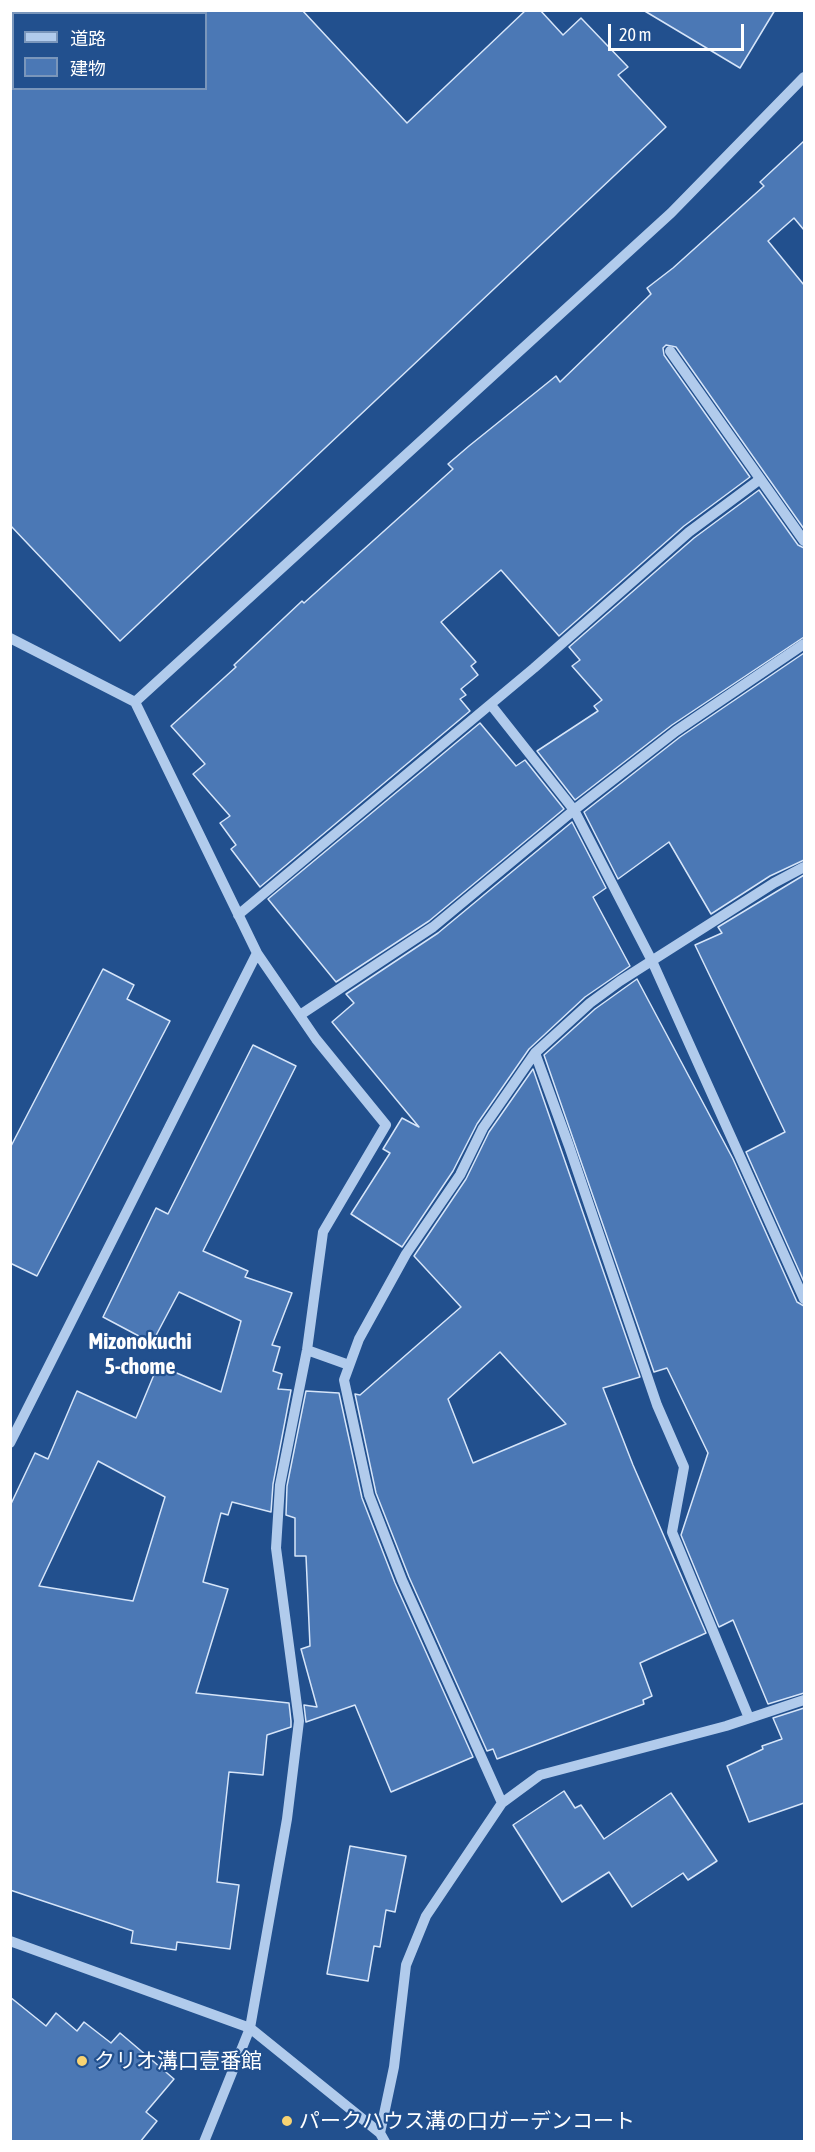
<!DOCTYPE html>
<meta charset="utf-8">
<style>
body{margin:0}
#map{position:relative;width:815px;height:2152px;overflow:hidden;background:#22508e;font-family:"Asap Condensed","Noto Sans JP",sans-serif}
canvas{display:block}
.frame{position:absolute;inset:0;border:12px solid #fff;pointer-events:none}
.legend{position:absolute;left:12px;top:12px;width:195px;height:78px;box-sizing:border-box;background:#22508e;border:2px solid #7a96bb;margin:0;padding:8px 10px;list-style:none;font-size:18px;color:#fff}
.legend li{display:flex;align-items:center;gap:12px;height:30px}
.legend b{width:30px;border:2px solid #7a96bb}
.scale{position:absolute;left:608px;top:24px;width:136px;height:27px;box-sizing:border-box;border:3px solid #fff;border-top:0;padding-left:8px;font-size:18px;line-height:21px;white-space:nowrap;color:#fff;-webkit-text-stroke:4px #22508e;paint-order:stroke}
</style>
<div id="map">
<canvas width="815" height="2152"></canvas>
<div class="frame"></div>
<ul class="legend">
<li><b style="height:8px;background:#b1cbec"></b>道路</li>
<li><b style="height:16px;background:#4b78b5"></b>建物</li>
</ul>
<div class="scale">20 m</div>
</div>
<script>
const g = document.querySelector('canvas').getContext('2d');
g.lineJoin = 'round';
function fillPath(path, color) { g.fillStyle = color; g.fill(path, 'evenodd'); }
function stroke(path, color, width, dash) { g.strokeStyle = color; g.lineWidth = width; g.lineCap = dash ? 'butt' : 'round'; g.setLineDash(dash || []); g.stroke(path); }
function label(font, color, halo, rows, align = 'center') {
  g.font = font + ' "Asap Condensed","Noto Sans JP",sans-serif'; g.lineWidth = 4.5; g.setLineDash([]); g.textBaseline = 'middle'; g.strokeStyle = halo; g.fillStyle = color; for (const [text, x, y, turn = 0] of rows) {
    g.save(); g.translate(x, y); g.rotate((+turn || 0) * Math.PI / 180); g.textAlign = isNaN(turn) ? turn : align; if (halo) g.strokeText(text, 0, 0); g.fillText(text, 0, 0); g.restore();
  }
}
const building = new Path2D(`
 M206,10h96l105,113 119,-113h14l23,25 18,-17 47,49 -10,8 48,52 -546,514 -110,-116v-437h196z
 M643,10h132l-35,58z
 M804,141v89l-10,-12 -26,23 36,44v244l-128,-182 -10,-2 -3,3 1,7 86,122 -66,49 -125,110 -58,-66 -60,52 35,40 -5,4 7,9 -17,14 5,6 -6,4 10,12 -210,176 -29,-38 5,-4 -16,-22 10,-7 -37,-42 12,-10 -34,-38 65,-59 -2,-2 68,-64 2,2 149,-134 -5,-5 21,-18 87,-70 4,6 91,-88 -4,-6 26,-20 91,-82 -4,-4z
 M759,490l39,55 6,3v89l-132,88 -97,75 -38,-49 61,-40 -4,-5 8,-6 -30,-34 8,-6 -11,-13 125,-109z
 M804,653v207l-34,16 -59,38 -42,-72 -51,37 -34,-67 96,-75z
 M480,723l36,43 9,-6 39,49 -135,112 -93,61 -68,-83z
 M572,822l34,66 -13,9 37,69 -45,31 -56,52 -52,75 -24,47 -51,76 -51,-33 39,-61 -7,-4 19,-31 17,9 -87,-105 22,-19 -8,-9 92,-61z
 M804,875v407l-58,-130 39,-20 -90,-187 27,-12 -4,-6z
 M103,969l31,16 -7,14 43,22 -133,255 -27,-13v-115z
 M637,979l96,180 64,143 7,4v387l-36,11 -35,-84 -14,7 -38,-92 27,-82 -41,-85 -13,4 -110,-317 51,-46z
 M253,1045l43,21 -93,185 45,20 -3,6 47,16 -20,52 8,2 -7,24 9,3 -4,15 13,1 -18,94 -2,28 -39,-10 -4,13 -7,-2 -18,69 25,7 -32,104 93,10 2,18v6l-24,8 -4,40 -34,-3 -12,110 22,3 -9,64 -53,-7 -1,8 -45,-7 2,-12 -123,-41v-384l25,-53 13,6 29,-68 59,27 22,-53 63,27 20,-71 -62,-29 -27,51 -49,-26 53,-109 12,6zM98,1461l67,36 -32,104 -94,-15z
 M533,1069l107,308 -37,11 30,77 73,168 -66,30 12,33 -9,4 1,4 -147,55 -4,-10 -6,2 -78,-174 -33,-84 -21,-99 5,1 101,-88 -47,-51 52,-77 23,-47zM500,1352l66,72 -93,39 -25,-64z
 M306,1391l33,2 23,105 33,85 78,174 -82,35 -36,-87 -49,17 -2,-17 13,2 -16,-58 9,-3 -4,-90h-11v-38l-9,-3 1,-29z
 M804,1708v95l-55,19 -22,-56 36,-17 -1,-3 20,-7 -9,-21z
 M564,1791l11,17 6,-3 23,34 67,-46 46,68 -29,19 -5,-7 -51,34 -23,-35 -47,30 -49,-77z
 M350,1846l56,10 -11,56 -9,-2 -6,37 -6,-1 -6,35 -41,-7z
 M10,1997l36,29 10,-13 21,18 7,-9 27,21 9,-10 54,46 -28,33 11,9 -17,21h-130z`);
fillPath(building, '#4b78b5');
stroke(building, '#d6e5f9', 1.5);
stroke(new Path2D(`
 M670,351l134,190
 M10,638l125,64 122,251 -247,490
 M135,702l536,-489 133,-136
 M491,705l83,105 78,151 152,338
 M238,915l296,-247 155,-136 70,-52
 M300,1015l133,-88 141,-117 102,-79 128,-87
 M535,1053l34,93 88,259 27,62 -12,65 77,186
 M307,1350l42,15
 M502,1803l-100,-223 -33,-85 -25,-115 15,-41 47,-85 54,-79 23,-47 52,-75 55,-50 30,-22 154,-98 30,-16
 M10,1941l240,87 130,105 5,9
 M380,2133l14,-66 12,-102 20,-49 76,-113 38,-28 186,-49 78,-26
 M204,2142l46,-114 37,-209 12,-98 -23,-173 4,-63 27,-135 16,-118 63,-107 -70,-86 -59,-86`), '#b1cbec', 10);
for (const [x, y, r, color] of [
 [82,2061,6,"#f8d372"],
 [287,2121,6,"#f8d372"]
]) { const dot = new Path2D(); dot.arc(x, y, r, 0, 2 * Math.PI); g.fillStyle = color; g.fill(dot); stroke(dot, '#22508e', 2); }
label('21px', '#fff', '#22508e', [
 ["クリオ溝口壹番館",94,2061],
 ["パークハウス溝の口ガーデンコート",299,2121]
], 'left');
label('bold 22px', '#fff', '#22508e', [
 ["Mizonokuchi",140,1342],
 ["5-chome",140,1367]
]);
</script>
